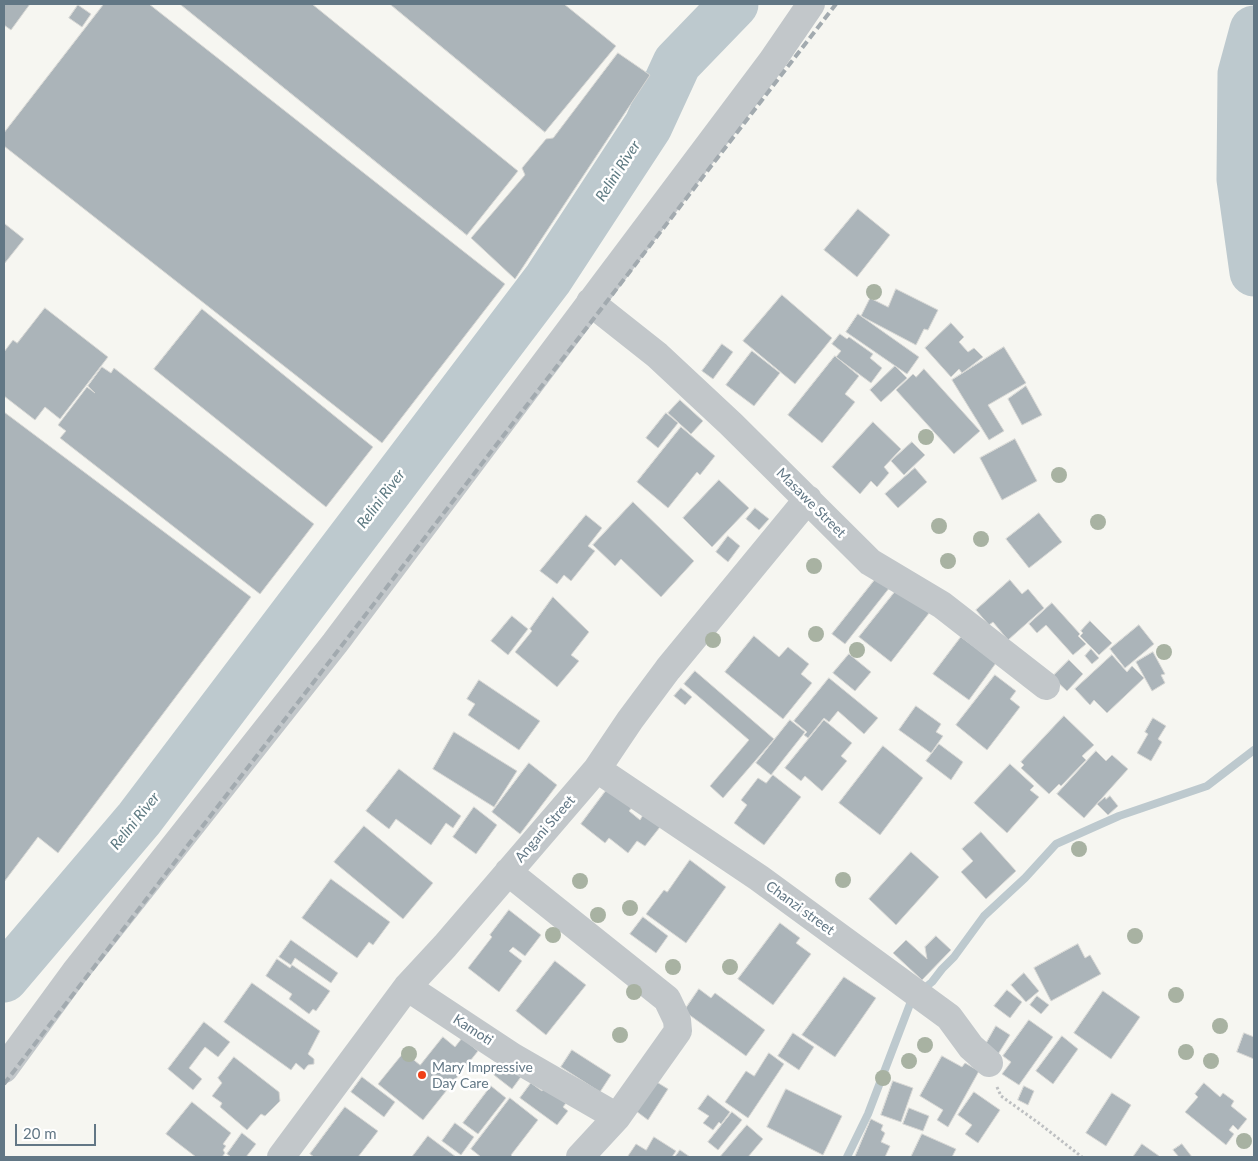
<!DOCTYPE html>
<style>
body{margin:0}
#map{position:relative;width:1258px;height:1161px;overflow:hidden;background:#f6f6f1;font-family:Lato,sans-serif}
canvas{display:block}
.frame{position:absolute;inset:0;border:5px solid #627785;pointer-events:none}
.scale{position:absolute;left:15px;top:1124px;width:81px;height:22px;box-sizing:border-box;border:2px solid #627785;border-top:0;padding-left:6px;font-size:15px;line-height:18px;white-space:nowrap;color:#627785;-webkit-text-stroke:4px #fff;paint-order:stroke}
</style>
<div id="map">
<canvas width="1258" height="1161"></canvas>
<div class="frame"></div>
<div class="scale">20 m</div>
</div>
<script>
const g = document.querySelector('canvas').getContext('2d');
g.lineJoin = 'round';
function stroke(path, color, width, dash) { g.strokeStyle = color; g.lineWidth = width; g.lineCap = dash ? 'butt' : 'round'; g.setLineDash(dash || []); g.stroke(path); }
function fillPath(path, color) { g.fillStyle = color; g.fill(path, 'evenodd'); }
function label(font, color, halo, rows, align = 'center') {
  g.font = font + ' Lato,sans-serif'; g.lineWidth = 5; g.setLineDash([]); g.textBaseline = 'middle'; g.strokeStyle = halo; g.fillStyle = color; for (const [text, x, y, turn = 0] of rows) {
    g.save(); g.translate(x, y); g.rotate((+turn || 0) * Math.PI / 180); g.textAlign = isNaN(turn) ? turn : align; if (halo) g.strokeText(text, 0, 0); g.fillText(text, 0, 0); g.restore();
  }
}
stroke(new Path2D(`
 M922,990l10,-8 10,-13 12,-12 30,-41 41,-38 31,-34 63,-28 88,-30 47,-36
 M847,1157l21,-43 42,-110 4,-6`), '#bdc9ce', 8);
stroke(new Path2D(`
 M1254,30l-12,44 -1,105 13,93
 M4,978l135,-159 409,-540 100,-153 29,-63 57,-59`), '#bdc9ce', 49);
const building = new Path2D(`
 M4,4h26l-19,26 -7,-5z
 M104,4h45l356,280 -123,159 -378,-297v-13z
 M180,4h132l206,167 -51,64z
 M390,4h174l52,42 -71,86z
 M78,5l13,9 -9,13 -13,-9z
 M618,53l32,22 -135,204 -44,-41 54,-63 -3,-7 24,-29 7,-1z
 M858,209l32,26 -33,42 -33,-27z
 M5,224l19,15 -20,25v-39z
 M896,289l42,21 -10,20 -4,-1 -8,16 -55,-29 9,-18 18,9z
 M782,295l50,43 -37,46 -52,-43z
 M45,308l63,49 -48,62 -15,-12 -10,13 -31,-24v-44l9,-12 4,3z
 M202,309l171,138 -47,60 -172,-138z
 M858,314l61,43 -12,17 -61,-42z
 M951,323l13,14 -5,5 9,10 6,-4 9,9 -21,16 -3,-4 -8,8 -26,-29z
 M840,334l7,5 2,-2 24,17 -3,4 12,10 -11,15 -35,-26 5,-6 -9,-7z
 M722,344l11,8 -20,27 -11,-8z
 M1004,347l22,36 -38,22 16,26 -15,9 -37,-60z
 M752,351l28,22 -26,33 -28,-21z
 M835,356l24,20 -14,18 10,8 -33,41 -34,-28z
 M895,366l12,12 -26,24 -11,-12z
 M102,367l9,6 3,-5 200,156 -54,70 -200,-156 6,-7 -8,-6 29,-38 8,6 -7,-7z
 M924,369l56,62 -26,23 -58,-64 17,-16 3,3z
 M1026,386l16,29 -20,10 -14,-26z
 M680,400l23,21 -12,13 -23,-21z
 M4,412l247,185 -193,256 -20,-16 -34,45z
 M666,413l12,10 -20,25 -12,-10z
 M873,422l28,27 -17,18 5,6 -12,14 -6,-6 -11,13 -28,-27z
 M681,427l34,29 -15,19 -3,-3 -29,36 -31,-26z
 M1015,439l22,42 -35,19 -22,-42z
 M912,442l13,13 -21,20 -13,-14z
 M915,468l12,14 -29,26 -13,-14z
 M719,480l30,28 -37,39 -29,-29z
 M633,502l61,59 -33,36 -40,-38 -6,7 -22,-21z
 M755,508l14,11 -10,11 -13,-11z
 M1039,513l23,29 -33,26 -23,-29z
 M586,515l16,13 -14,18 7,5 -24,30 -7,-6 -7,9 -17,-13z
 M728,536l12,10 -12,16 -12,-10z
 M881,572l13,10 -49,62 -13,-10z
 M1010,580l12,14 6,-5 16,19 -36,32 -15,-18 -4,3 -13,-15z
 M898,588l35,20 -42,54 -32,-25z
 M553,597l36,35 -18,23 8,6 -22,26 -42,-35 17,-21 -2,-2z
 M1052,603l28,31 -2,2 8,8 -13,11 -27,-30 -9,8 -8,-9z
 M512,616l16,13 -20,26 -17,-14z
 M1090,621l22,22 -13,12 -19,-19 3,-3 -2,-2z
 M1139,625l15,19 -29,24 -15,-19z
 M754,636l25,21 9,-10 21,17 -8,10 11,9 -29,36 -58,-47z
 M961,637l35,26 -27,37 -36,-26z
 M1091,649l8,9 -7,6 -7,-8z
 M1153,652l12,22 -4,1 4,8 -13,8 -16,-29z
 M849,654l22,18 -16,19 -22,-18z
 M1112,655l15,17 5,-6 12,12 -37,35 -13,-13 -4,5 -15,-16z
 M1069,660l14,14 -16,17 -15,-14z
 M695,671l79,68 -51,59 -13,-12 39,-46 -65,-56z
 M995,675l21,16 -6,8 10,8 -33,43 -31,-25z
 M829,678l49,40 -14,16 -26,-23 -9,11 -5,-4 -16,20 -4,-3 3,-3 -13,-11z
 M479,680l61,41 -21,29 -51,-35 7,-11 -8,-5z
 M681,688l11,9 -7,8 -11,-9z
 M916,706l25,18 -5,8 7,4 -12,17 -32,-23z
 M1064,716l30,29 -12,11 4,4 -25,26 -2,-2 -10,10 -28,-26 3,-3 -3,-3z
 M1153,718l13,8 -8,13 4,3 -11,19 -14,-8 11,-19 -3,-2z
 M790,720l15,12 -34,43 -15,-12z
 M824,720l28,23 -11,13 6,5 -25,30 -17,-15 -4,5 -16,-13z
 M454,732l63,39 -23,36 -61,-38z
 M939,744l24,18 -12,18 -25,-19z
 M883,746l40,32 -43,57 -41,-32z
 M1096,751l10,10 6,-6 16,14 -44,49 -27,-24z
 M529,763l28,22 -37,49 -28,-22z
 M1010,764l24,22 -4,4 9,7 -32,36 -33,-30z
 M399,769l62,47 -8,12 -7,-5 -15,22 -35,-26 -7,10 -23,-18z
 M773,775l28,22 -37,48 -30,-22 13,-18 -6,-5 17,-22 8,5z
 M608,788l25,18 -4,5 11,9 3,-5 17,12 -15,19 -8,-5 -9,12 -19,-15 -4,5 -24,-19z
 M1110,796l8,10 -10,9 -11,-11 8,-7 1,2z
 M474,807l23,18 -21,29 -23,-17z
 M364,826l69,57 -30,36 -69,-57z
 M981,832l35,39 -30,28 -25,-27 12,-11 -11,-12z
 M911,852l28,25 -43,48 -27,-26z
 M690,860l36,27 -40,56 -40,-29 18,-24 3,2z
 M331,879l59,43 -17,23 -4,-3 -12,16 -55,-40z
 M509,910l32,25 -16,21 -12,-9 -4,4 13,10 -23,31 -31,-24 24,-31 -2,-2z
 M643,917l25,19 -12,17 -26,-19z
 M780,923l20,15 -4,5 15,11 -38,51 -35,-26z
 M936,936l15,14 -29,30 -29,-27 13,-13 21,19 -2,-12z
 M291,940l47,33 -7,10 -36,-25 -4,7 -12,-8z
 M1078,944l7,14 5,-3 11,19 -50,27 -17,-33z
 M277,959l13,9 2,-3 38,26 -14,20 -3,-2 -4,5 -20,-15 3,-5 -26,-18z
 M555,961l31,24 -40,50 -30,-24z
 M1024,973l15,18 -13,11 -15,-17z
 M844,977l32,21 -41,59 -33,-22z
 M252,983l68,48 -12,23 6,5v5l-6,1 -4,5 -8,-7 -5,7 -67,-48z
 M699,989l12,9 4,-5 50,37 -19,26 -62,-45z
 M1007,990l15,12 -12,16 -16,-12z
 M1103,991l37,26 -29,42 -37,-26z
 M1037,996l12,9 -8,9 -11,-9z
 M1029,1020l24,17 -34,48 -17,-11 9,-12 -8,-6z
 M204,1022l26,20 -12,15 -13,-10 -16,21 13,11 -9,11 -25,-21z
 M996,1026l14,9 -15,24 -13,-8z
 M793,1033l21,14 -15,23 -21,-14z
 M1244,1033l10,4v22l-17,-7z
 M1062,1036l16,13 -25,35 -17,-13z
 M443,1037l12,10 7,-9 16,13 -55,69 -45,-36 26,-32 16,13z
 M572,1050l39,25 -11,17 -39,-25z
 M769,1053l15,11 -36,54 -23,-16 21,-31 8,5z
 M942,1056l20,11 3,-4 14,8 -31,56 -11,-7 6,-10 -23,-14z
 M234,1057l45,35 1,9 -15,15 -4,-2 -14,16 -27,-23 2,-4 -10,-7 10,-13 -4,-5z
 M505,1060l18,14 -11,15 -18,-14z
 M362,1077l33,25 -11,15 -33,-25z
 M655,1081l13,8 -20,31 -12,-9z
 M893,1081l20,7 -12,34 -20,-7z
 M531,1083l11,8 3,-4 21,16 -3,4 5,4 -11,14 -37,-27z
 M1204,1083l16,14 3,-4 11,8 -3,5 16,13 -9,11 -5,-5 -4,5 5,4 -8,11 -41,-33 13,-15 -3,-3z
 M491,1086l15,12 -28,36 -15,-11z
 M1024,1086l10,5 -6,14 -10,-5z
 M786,1089l56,27 -19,39 -56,-28z
 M974,1092l26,18 -22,33 -13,-9 7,-9 -14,-10z
 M1112,1093l19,12 -25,41 -20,-13z
 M708,1095l22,17 -9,12 -2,-2 -6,8 -10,-7 6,-7 -11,-7z
 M510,1098l28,22 -27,35 2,2h-32l-10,-8z
 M192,1102l39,31 -8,11 3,2 -3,4 2,3 -3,4h-26l-30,-23z
 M345,1107l33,24 -20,26h-44l-4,-3z
 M909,1108l20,8 -6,15 -20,-7z
 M732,1112l10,8 -24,30 -10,-8z
 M871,1119l12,6 -2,5 4,3 -4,9 9,4 -5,11h-30z
 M455,1123l19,14 -13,18 -19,-14z
 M747,1125l16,14 -15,18h-28z
 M242,1133l14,11 -10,13h-15l-4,-3z
 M922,1134l34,15 -4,8h-41z
 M428,1136l28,21h-44z
 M654,1137l22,14 -4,6h-42l-2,-1 8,-12 10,6z
 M1142,1144l17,12 -1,1h-25z
 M1182,1144l10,13h-13l-6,-7z
 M680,1150l10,7h-15z`);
fillPath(building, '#abb4b9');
stroke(building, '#d7d7d4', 1);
stroke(new Path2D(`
 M997,1087l4,9 39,28 42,33`), '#bec0c2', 3, [2.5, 2.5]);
stroke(new Path2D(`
 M590,302l67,53 74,69 139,138 72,43 104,81
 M597,769l162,109 190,139 22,30 18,16
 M508,872l159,127 10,21 1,11 -61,86 -37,40
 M407,987l106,70 104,60
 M4,1069l71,-97 260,-329 437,-582 39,-57
 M281,1157l126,-170 38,-41 152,-177 33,-49 38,-51 140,-170`), '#c2c7ca', 28);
stroke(new Path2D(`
 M4,1084l832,-1080`), '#a2aaaf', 4, [8, 4]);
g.fillStyle = '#a8b2a2';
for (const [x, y] of [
 [874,292],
 [926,437],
 [1059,475],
 [1098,522],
 [939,526],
 [981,539],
 [948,561],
 [814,566],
 [816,634],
 [713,640],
 [857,650],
 [1164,652],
 [1079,849],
 [843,880],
 [580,881],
 [630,908],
 [598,915],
 [553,935],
 [1135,936],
 [673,967],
 [730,967],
 [634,992],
 [1176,995],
 [1220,1026],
 [620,1035],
 [925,1045],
 [1186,1052],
 [409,1054],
 [909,1061],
 [1211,1061],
 [883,1078],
 [1244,1141]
]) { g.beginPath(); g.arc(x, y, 8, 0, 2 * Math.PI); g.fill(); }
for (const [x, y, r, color] of [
 [422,1075,5,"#ef4018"]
]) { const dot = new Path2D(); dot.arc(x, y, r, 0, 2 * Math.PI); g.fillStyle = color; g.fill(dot); stroke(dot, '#fff', 2); }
label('14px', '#627785', '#fff', [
 ["Masawe Street",811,503,45],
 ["Angani Street",545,829,-49],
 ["Chanzi street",800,908,36],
 ["Kamoti",473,1030,33]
]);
label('14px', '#627785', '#fff', [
 ["Mary Impressive",432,1067],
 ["Day Care",432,1083]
], 'left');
label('italic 15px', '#5e7a82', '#fff', [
 ["Relini River",618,171,-57],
 ["Relini River",381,499,-53],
 ["Relini River",135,821,-51]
]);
</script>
